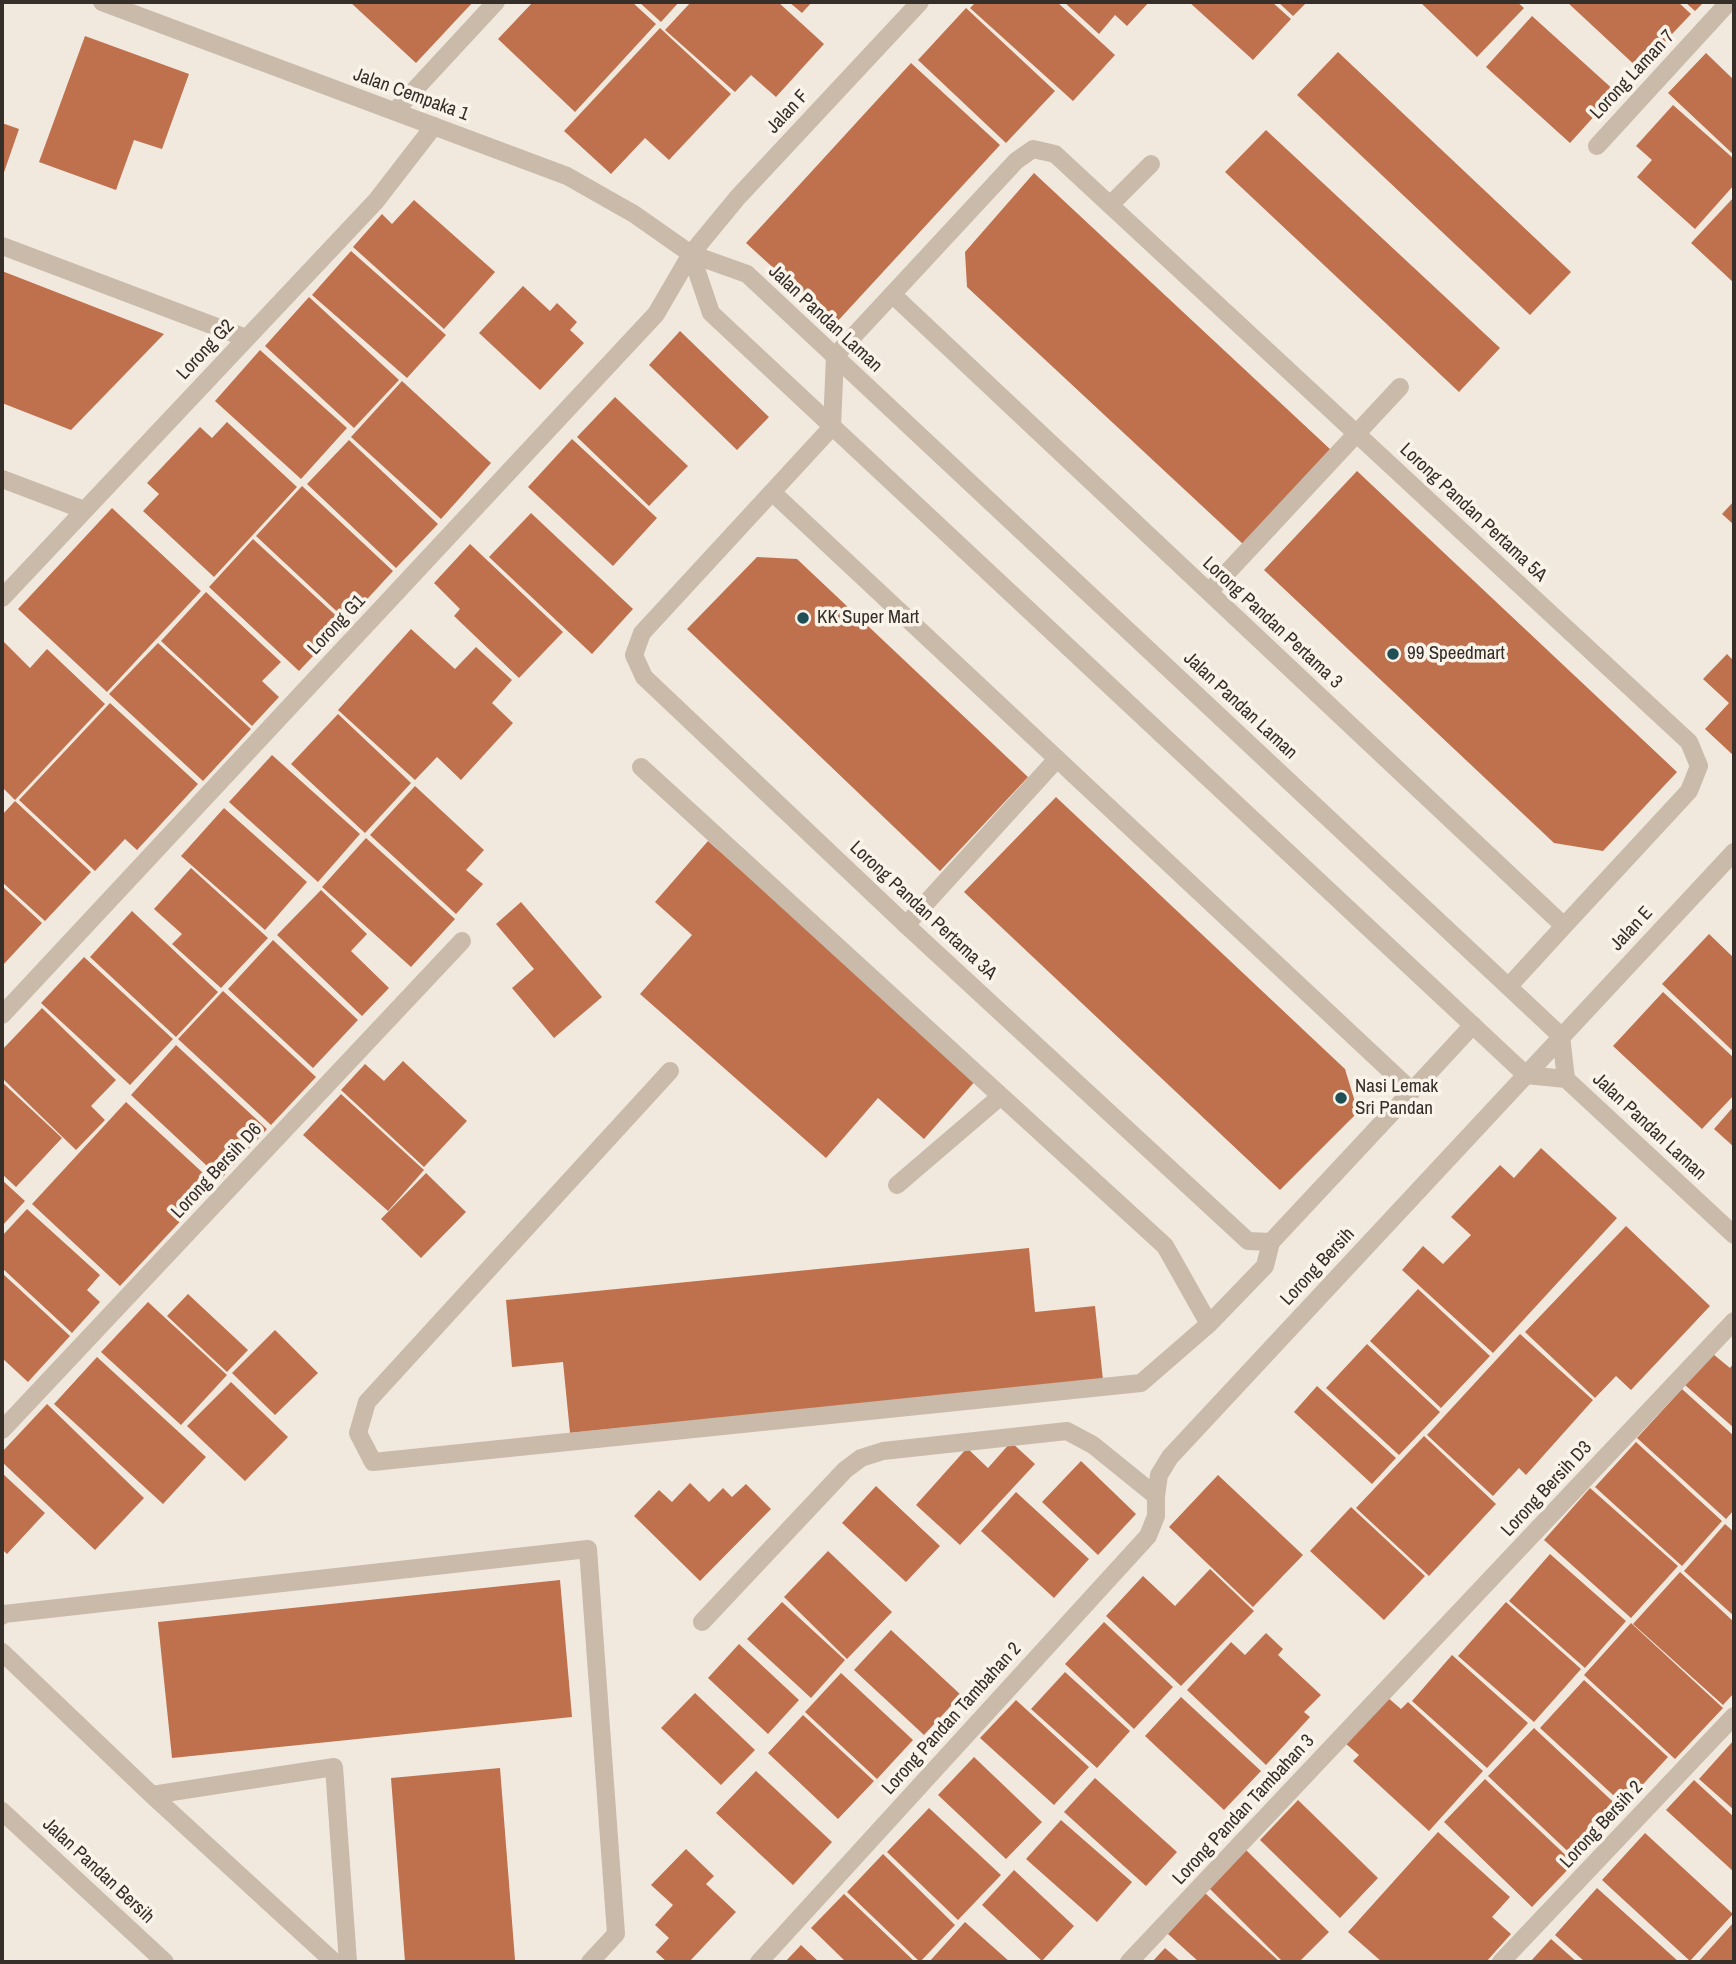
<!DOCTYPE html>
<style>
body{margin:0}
#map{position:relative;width:1736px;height:1964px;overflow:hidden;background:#f1e9de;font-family:"Archivo Narrow",sans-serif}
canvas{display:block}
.frame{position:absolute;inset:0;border:4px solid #362e29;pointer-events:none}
</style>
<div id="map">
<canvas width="1736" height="1964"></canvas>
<div class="frame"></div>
</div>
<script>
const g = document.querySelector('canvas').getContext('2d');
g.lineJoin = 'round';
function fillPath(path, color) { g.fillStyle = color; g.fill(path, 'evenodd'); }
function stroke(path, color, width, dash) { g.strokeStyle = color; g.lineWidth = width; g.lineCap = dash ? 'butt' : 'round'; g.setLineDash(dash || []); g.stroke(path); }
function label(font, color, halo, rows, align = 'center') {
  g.font = font + ' "Archivo Narrow",sans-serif'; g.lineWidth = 7; g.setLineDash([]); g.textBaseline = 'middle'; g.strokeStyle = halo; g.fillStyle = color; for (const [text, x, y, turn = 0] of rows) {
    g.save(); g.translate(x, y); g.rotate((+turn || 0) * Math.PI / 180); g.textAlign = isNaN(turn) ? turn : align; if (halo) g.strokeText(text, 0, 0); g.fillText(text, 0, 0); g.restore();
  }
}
fillPath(new Path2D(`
 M350,2h123l-57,61z
 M533,2h99l24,22 -81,88 -77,-73z
 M639,2h40l-18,20z
 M691,2h87l46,42 -48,53 -25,-22 -16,17 -70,-62z
 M789,2h23l-10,11z
 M976,2h81l58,53 -42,46 -103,-93z
 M1064,2h85l-22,24 -12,-11 -16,19z
 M1189,2h83l19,17 -38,41z
 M1278,2h29l-14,14z
 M1420,2h97l7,6 -47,49z
 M1567,2h111l13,12 -52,55z
 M1685,2h19l-9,9z
 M966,8l89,83 -49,52 -88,-83z
 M1532,16l84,76 -46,51 -84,-76z
 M660,28l71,66 -62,66 -24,-22 -34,36 -47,-43z
 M85,36l104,38 -27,75 -28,-9 -18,50 -77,-28z
 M1338,52l233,220 -41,43 -233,-220z
 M1706,53l28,27v75l-66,-62z
 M911,63l89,82 -165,179 -89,-81z
 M1673,105l61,54v26l-39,44 -58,-52 15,-17 -16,-14z
 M2,123l17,6 -17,49z
 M1266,130l234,218 -41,44 -234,-220z
 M1034,173l297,277 -87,95 -277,-258 -2,-35z
 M1734,197v86l-43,-40z
 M414,200l81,72 -51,57 -91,-82 29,-33 10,10z
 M351,251l95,84 -39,43 -95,-83z
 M2,271l162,63 -93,96 -69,-27z
 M523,286l27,25 7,-8 20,19 -7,8 14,13 -44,47 -61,-57z
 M309,297l90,83 -45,48 -89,-82z
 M680,331l89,86 -32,33 -88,-85z
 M260,350l87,78 -46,51 -86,-78z
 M402,381l89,82 -50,56 -90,-82z
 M615,397l73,69 -39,40 -72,-69z
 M227,422l70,65 -83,90 -71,-66 16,-17 -12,-11 53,-56 12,11z
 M572,439l85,79 -44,48 -85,-79z
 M349,440l89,84 -42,44 -89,-84z
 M1357,471l320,301 -74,79 -49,-8 -290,-273z
 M302,486l91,85 -46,50 -91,-85z
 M1734,501v24l-12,-11z
 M112,508l89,83 -94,101 -89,-83z
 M531,513l102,96 -41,45 -103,-97z
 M253,539l91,84 -45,48 -90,-84z
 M470,544l93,88 -44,46 -65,-62 6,-7 -26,-26z
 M757,557l40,2 231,218 -88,94 -253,-242z
 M206,592l75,70 -19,19 17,16 -27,29 -91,-85z
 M411,629l44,40 21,-22 36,33 -20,23 21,20 -52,57 -24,-23 -22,23 -77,-70z
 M2,640l28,28 17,-19 58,55 -90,96 -13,-13z
 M158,643l93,86 -48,52 -94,-87z
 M1727,654l7,7v95l-29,-27 24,-26 -26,-24z
 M110,703l88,81 -61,66 -12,-11 -30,32 -76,-71z
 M338,714l73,69 -46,50 -74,-69z
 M272,755l88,79 -42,48 -89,-80z
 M415,786l69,64 -18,20 17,14 -27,30 -86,-79z
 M1056,797l289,272 13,43 -78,78 -316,-298z
 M15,801l76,71 -46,49 -43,-39v-67z
 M224,808l83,74 -42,48 -84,-74z
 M366,838l89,81 -44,48 -89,-80z
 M708,841l269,238 -53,60 -46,-41 -52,60 -186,-164 52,-59 -37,-33z
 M191,868l77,70 -47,50 -49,-44 10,-10 -28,-25z
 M2,886l40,37 -40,43z
 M321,890l46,44 -16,17 38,37 -27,28 -85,-81z
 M521,902l81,95 -48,41 -42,-50 22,-19 -38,-45z
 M132,911l86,81 -42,45 -86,-80z
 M1709,934l25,24v94l-72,-68z
 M273,940l85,80 -45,48 -85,-79z
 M84,957l89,82 -43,46 -89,-82z
 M223,991l93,86 -45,48 -93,-86z
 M1663,992l71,66v37l-32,34 -89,-83z
 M42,1008l74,72 -25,26 14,14 -29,30 -74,-72v-28z
 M176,1045l91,84 -46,50 -90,-84z
 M403,1061l64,60 -43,46 -83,-77 24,-26 19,17z
 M2,1082l60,56 -46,49 -14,-13z
 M341,1094l83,76 -36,41 -85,-76z
 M126,1102l89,82 -95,102 -88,-82z
 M1734,1106v41l-20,-18z
 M1541,1148l76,70 -124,135 -91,-83 21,-24 20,18 28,-29 -20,-18 49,-52 14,13z
 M426,1173l40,39 -45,46 -40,-39z
 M2,1180l23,21 -23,25z
 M27,1209l73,66 -13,15 13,12 -28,31 -70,-65v-32z
 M1626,1226l84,80 -79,84 -15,-14 -21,22 -70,-66z
 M1029,1248l6,64 60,-6 8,74 -533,53 -7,-71 -51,5 -6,-67z
 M2,1273l68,63 -42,46 -26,-24z
 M1418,1289l72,67 -49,52 -71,-67z
 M188,1294l60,56 -21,22 -60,-56z
 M148,1302l79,73 -46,50 -80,-73z
 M275,1330l43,43 -43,42 -43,-42z
 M1520,1334l73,66 -67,75 -7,-7 -26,28 -66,-61z
 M1367,1344l73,68 -41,43 -73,-67z
 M1713,1354l17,14 4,-5v65l-49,-43z
 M97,1357l109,100 -43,47 -109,-100z
 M231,1382l57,55 -43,44 -58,-55z
 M1317,1386l79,72 -24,26 -78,-72z
 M1682,1389l52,47v74l-8,9 -89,-81z
 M47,1404l97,94 -49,52 -93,-88v-10z
 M1424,1436l72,68 -67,72 -73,-68z
 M1011,1442l24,22 -75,81 -44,-40 51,-57 21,20z
 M1636,1442l86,79 -40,45 -87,-79z
 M1081,1461l55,53 -38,41 -56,-53z
 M2,1473l43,40 -38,41 -5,-5z
 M1218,1475l85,80 -50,52 -84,-80z
 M690,1483l19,19 14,-14 9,9 14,-13 25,25 -71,72 -66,-65 25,-26 13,12z
 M876,1486l64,60 -34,36 -64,-59z
 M1590,1488l88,78 -47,52 -87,-78z
 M1016,1492l73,67 -35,39 -73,-67z
 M1351,1507l74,69 -41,44 -74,-69z
 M1725,1524l9,8v84l-50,-45z
 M828,1551l64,61 -45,47 -63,-62z
 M1550,1554l76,67 -41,47 -76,-67z
 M1210,1569l44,42 -73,75 -75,-70 37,-40 32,30z
 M1680,1572l54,50v71l-11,12 -90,-81z
 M560,1580l12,137 -400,41 -14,-136z
 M782,1602l63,58 -34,38 -64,-59z
 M1506,1602l75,67 -47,53 -76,-66z
 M1104,1622l69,65 -39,42 -69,-65z
 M1631,1623l92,85 -48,51 -91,-84z
 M891,1630l70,65 -37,40 -70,-65z
 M1266,1633l17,16 -5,6 43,40 -17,17 6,5 -44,48 -79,-75 44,-48 14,13z
 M739,1644l60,56 -31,34 -60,-56z
 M1452,1655l76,68 -41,45 -75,-67z
 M1065,1672l65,59 -33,37 -66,-59z
 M841,1673l72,67 -36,39 -72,-67z
 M1584,1680l84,77 -44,48 -84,-77z
 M695,1693l60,57 -34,35 -60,-57z
 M1181,1697l80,74 -37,39 -79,-74z
 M1387,1697l14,12 7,-7 75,69 -54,60 -76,-70 6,-6 -14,-12z
 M1016,1700l73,67 -35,38 -74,-67z
 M803,1715l71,66 -36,38 -70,-66z
 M1534,1728l90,84 -46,49 -90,-85z
 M1734,1740v70l-35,-31z
 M974,1757l68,65 -36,37 -68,-64z
 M500,1768l15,192 -30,2h-80l-14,-184z
 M756,1771l76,71 -39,43 -77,-72z
 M1095,1778l82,74 -31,34 -82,-74z
 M1485,1779l89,84 -42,44 -88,-85z
 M1694,1780l40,37v55l-68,-62z
 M1298,1800l80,78 -38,40 -80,-78z
 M929,1808l72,67 -43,45 -71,-68z
 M1061,1820l71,62 -35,40 -71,-63z
 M1438,1832l72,65 -18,20 19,17 -25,28h-104l-34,-30z
 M1645,1833l88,81 -43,47 -88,-81z
 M686,1849l28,27 -8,8 30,28 -47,50h-22l-11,-10 13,-14 -14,-13 18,-20 -22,-20z
 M1245,1849l84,83 -30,30h-16l-75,-75z
 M883,1854l72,71 -35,37 -73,-70z
 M1014,1870l60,56 -32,35 -60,-56z
 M1597,1888l82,74h-94l-30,-27z
 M1205,1893l75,69h-81l-31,-28z
 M844,1894l71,68h-69l-35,-34z
 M965,1922l45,40h-81z
 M1734,1922v40h-36z
 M1551,1939l26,23h-47z
 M801,1945l18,17h-34z
 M1165,1948l16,14h-29z`), '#bf714e');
stroke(new Path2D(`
 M1110,205l41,-41
 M2,246l244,92
 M1209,592l191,-205
 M641,767l524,479 44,78
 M906,925l151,-166
 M670,1071l-303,331 -9,31 15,29 768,-79 68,-59 56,-58 6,-24
 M897,1185l104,-89
 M2,1616l2,-2 584,-65 28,385 -26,28
 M2,1652l150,143 182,167
 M152,1795l182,-28 14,195`), '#c9baaa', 18);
stroke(new Path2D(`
 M395,111l101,-109
 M1597,146l132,-144
 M893,295l671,631 -55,60
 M2,479l82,31
 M772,492l640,599 61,-66
 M2,598l374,-397 58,-75
 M2,1015l654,-701 35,-60 47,-57 182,-195
 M1412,1091l-141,151 -23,-1 -342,-316 -262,-248 -10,-22 8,-22 190,-206 3,-71 181,-195 17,-12 22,5 634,588 10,24 -10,25 -125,135
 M2,1430l460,-489
 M702,1622l143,-152 16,-12 22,-7 184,-20 26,14 63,51
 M2,1811l163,151
 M759,1962l389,-426 8,-20v-20l3,-21 11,-18 564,-605
 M1129,1962l605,-641
 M1501,1962l233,-246`), '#c9baaa', 18);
stroke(new Path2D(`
 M102,2l465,174 67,38 57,40 56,20 814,762 5,43
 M691,254l20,59 815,762 40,4 168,156`), '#c9baaa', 18);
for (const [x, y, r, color] of [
 [803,618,7,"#214f56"],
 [1393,654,7,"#214f56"],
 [1341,1098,7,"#214f56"]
]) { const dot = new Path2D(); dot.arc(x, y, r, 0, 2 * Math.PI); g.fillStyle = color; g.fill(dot); stroke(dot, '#f9f3ea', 2.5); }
label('19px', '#362e29', '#f9f3ea', [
 ["Lorong Laman 7",1633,75,-47],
 ["Jalan Cempaka 1",411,95,20],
 ["Jalan F",788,112,-47],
 ["Jalan Pandan Laman",825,319,43],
 ["Lorong G2",206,350,-47],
 ["Lorong Pandan Pertama 5A",1473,513,43],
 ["Lorong Pandan Pertama 3",1272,623,43],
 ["Lorong G1",337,625,-47],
 ["Jalan Pandan Laman",1240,706,43],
 ["Lorong Pandan Pertama 3A",923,911,43],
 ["Jalan E",1632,929,-47],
 ["Jalan Pandan Laman",1649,1127,43],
 ["Lorong Bersih D6",217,1171,-47],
 ["Lorong Bersih",1318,1267,-47],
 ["Lorong Bersih D3",1547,1489,-47],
 ["Lorong Pandan Tambahan 2",952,1719,-48],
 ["Lorong Pandan Tambahan 3",1244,1810,-47],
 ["Lorong Bersih 2",1602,1825,-47],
 ["Jalan Pandan Bersih",98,1871,43]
]);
label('19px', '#362e29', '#f9f3ea', [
 ["KK Super Mart",817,618],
 ["99 Speedmart",1407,654],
 ["Nasi Lemak",1355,1087],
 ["Sri Pandan",1355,1109]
], 'left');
</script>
